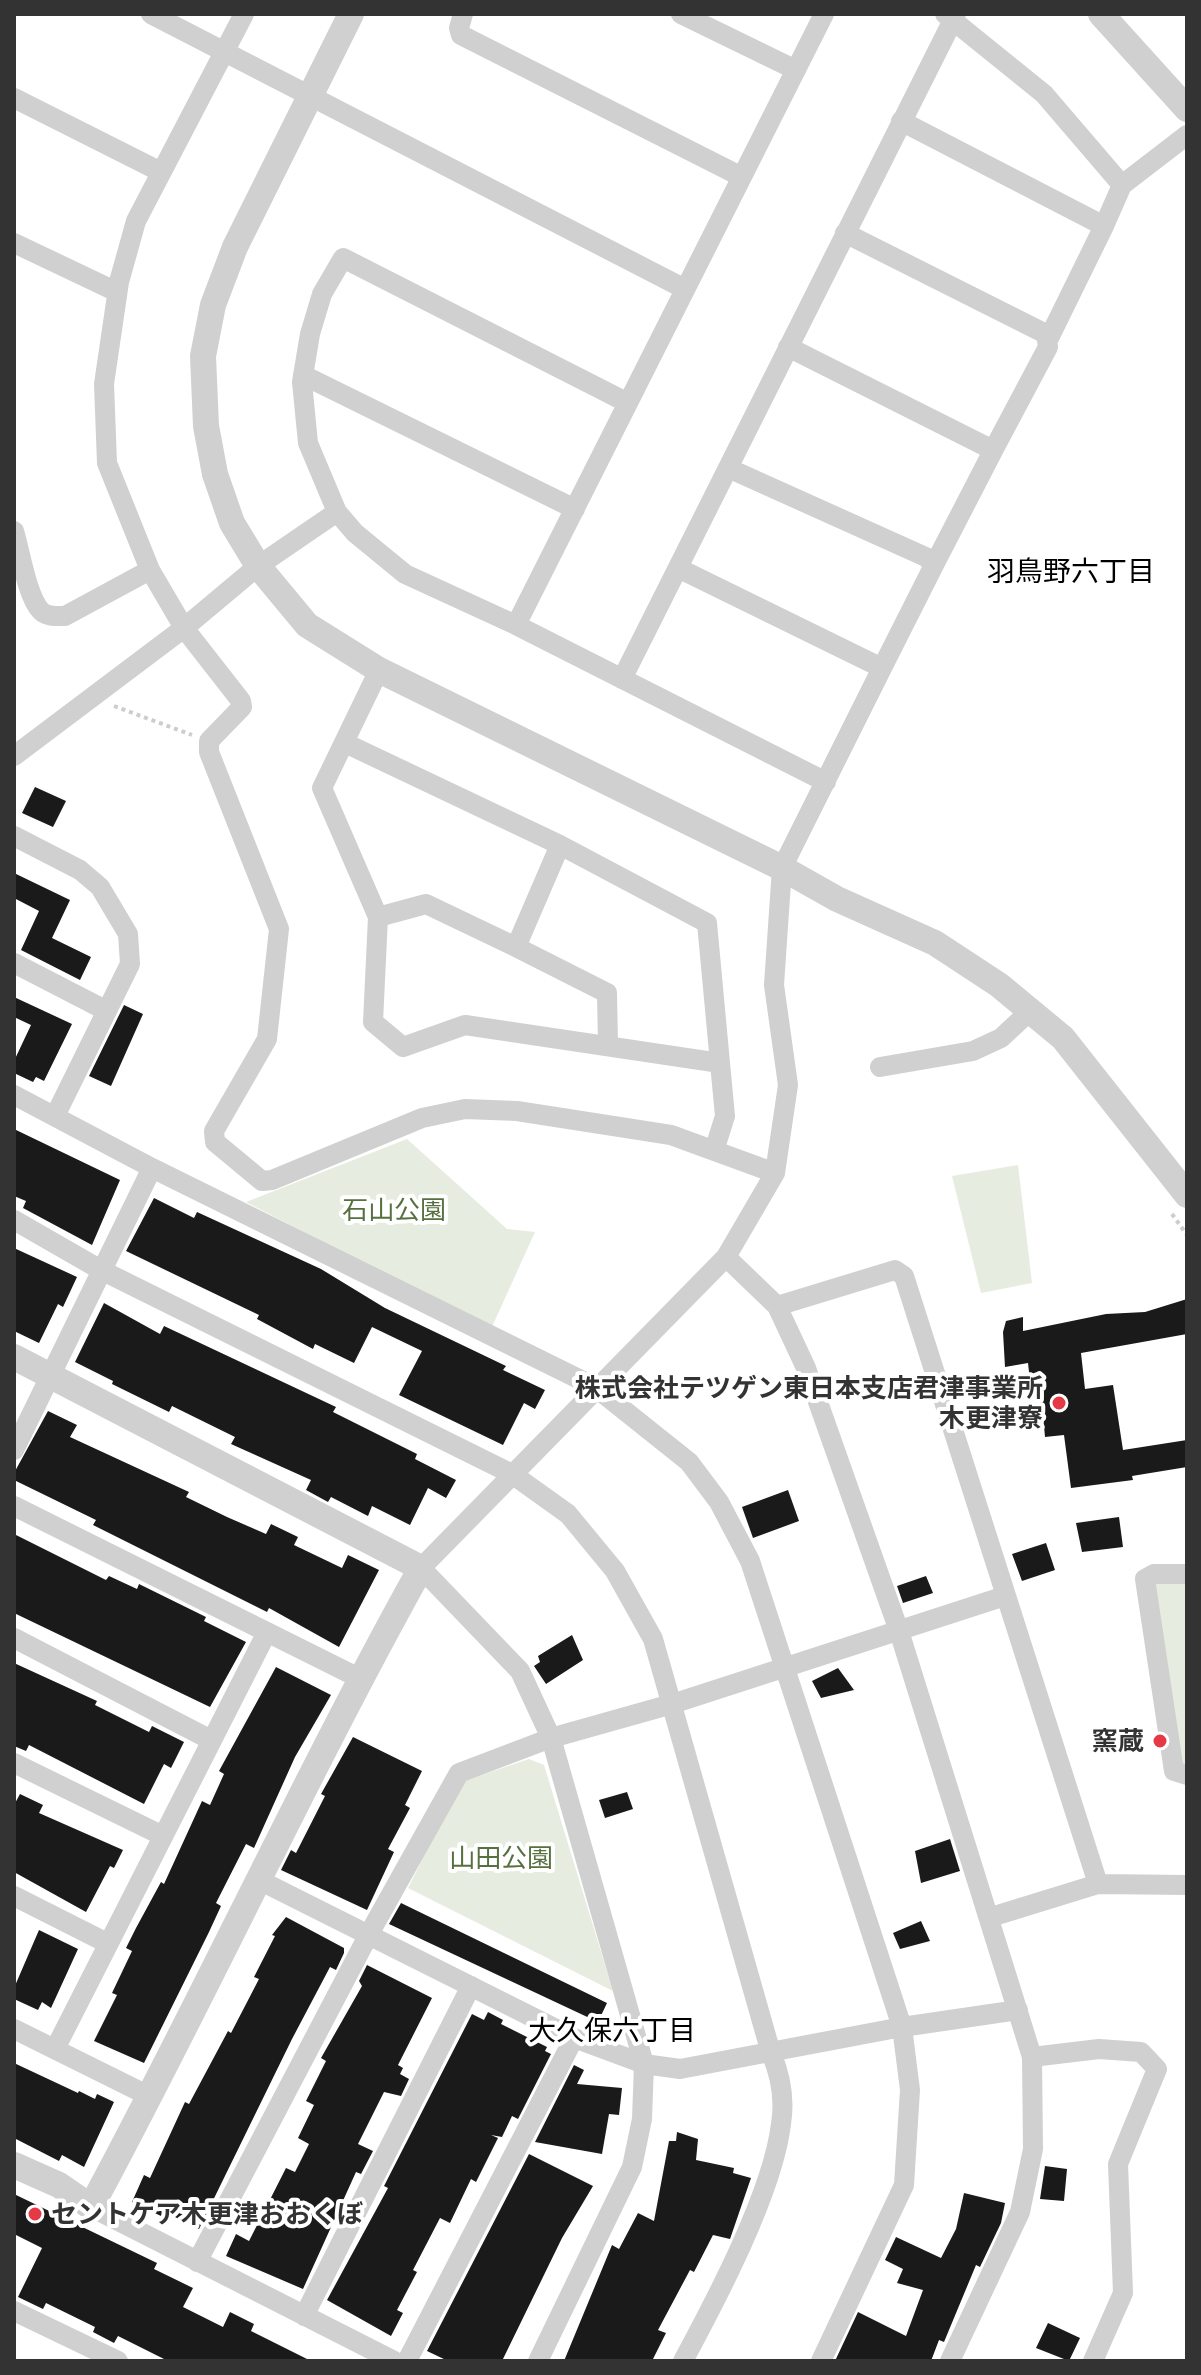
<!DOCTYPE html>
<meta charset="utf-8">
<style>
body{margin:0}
#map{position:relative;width:1201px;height:2375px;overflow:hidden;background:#fff;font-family:"Exo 2",sans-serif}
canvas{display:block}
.frame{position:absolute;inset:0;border:16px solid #333;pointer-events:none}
</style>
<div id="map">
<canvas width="1201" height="2375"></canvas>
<div class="frame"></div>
</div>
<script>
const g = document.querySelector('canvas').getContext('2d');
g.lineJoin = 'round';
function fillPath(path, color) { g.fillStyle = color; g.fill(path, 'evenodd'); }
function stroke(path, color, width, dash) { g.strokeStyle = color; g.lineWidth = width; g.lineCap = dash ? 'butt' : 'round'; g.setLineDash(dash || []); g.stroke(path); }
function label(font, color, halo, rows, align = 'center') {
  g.font = font + ' "Exo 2","Noto Sans JP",sans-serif'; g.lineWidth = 8; g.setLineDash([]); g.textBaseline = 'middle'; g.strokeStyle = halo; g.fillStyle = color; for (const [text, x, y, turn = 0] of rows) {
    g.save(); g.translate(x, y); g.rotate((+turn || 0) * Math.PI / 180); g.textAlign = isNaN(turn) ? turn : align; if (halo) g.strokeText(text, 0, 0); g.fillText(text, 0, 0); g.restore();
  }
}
fillPath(new Path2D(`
 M407,1139l100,90 28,3 -44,97 -245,-127z
 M1018,1165l14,118 -51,10 -29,-117z
 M1187,1579v191l-9,-2 -27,-184z
 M529,1759l15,6 69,226 -205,-103 53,-106z`), '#e6ecdf');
fillPath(new Path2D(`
 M35,787l31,14 -13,26 -31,-14z
 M14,873l56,27 -18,38 39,19 -11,23 -59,-30 18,-39 -25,-13z
 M14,997l58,27 -28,57 -8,-4 -3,5 -19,-9v-12l17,-36 -17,-8z
 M124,1005l19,9 -32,72 -22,-10z
 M14,1129l106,51 -28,65 -69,-37 3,-7 -12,-5z
 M154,1198l40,20 3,-6 124,57 64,39 121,58 -3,4 42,20 -10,19 -11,-6 -21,42 -104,-50 23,-44 -50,-24 -18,36 -39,-19 -2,5 -56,-30 2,-4 -133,-64z
 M14,1248l63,29 -14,30 -5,-3 -19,39 -25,-12z
 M1187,1299v35l-106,19 4,36 28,-4 10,65 64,-10v27l-55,9 1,4 -62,8 -7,-53 -19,2 -2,-22 -9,2 -6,-54 -23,4 -2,-35 3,-11 17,-4v14l83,-17 39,-2z
 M104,1303l56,31 4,-8 172,81 -3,5 84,42 -2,5 41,21 -10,18 -18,-10 -18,37 -38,-19 -4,10 -37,-19 -3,5 -22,-12 5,-10 -80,-36 4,-7 -63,-31 -3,6 -57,-28 1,-3 -38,-19z
 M48,1411l29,14 -7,12 119,55 -3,5 41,20 39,17 5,-10 27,13 -4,8 48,23 6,-13 31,15 -40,77 -70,-39 -2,4 -174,-87 3,-5 -82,-40v-7z
 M788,1490l11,31 -46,17 -11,-31z
 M1119,1517l4,30 -41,5 -6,-29z
 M14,1534l92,46 3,-4 28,13 2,-5 67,33 -2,4 42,21 -36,65 -196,-94z
 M1046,1543l9,27 -33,11 -10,-27z
 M926,1576l7,17 -30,10 -6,-17z
 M572,1635l11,25 -37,24 -12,-18 6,-4 -2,-6z
 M14,1663l83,38 -2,4 54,27 3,-6 32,16 -13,26 -7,-4 -20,40 -115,-59 -3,6 -12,-5z
 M276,1667l55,28 -36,62 -41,91 -8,-4 -30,59 5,3 -12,26 -65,131 -50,-22 23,-46 -5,-2 20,-42 -6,-3 10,-20 25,-46 3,2 38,-83 8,4 14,-31 -5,-3z
 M838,1668l16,22 -33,8 -9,-17z
 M353,1737l69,34 -17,34 5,3 -22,41 6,3 -27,58 -86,-40 10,-20 5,3 29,-57 -4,-2z
 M627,1792l6,17 -28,9 -6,-18z
 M20,1794l23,11 -4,8 84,37 -9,18 -4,-2 -24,46 -72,-40v-67z
 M950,1839l10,32 -39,12 -6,-32z
 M401,1903l206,100 -9,19 -209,-98z
 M286,1917l58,31v5l-8,17 -6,-3 -38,72 -93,190 -34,-17 -2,5 -31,-15 12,-27 6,3 35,-76 4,2 39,-73 3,2 28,-54 -5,-2 21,-41 -3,-1z
 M921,1921l9,20 -30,8 -7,-16z
 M39,1930l39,19 -27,59 -9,-6 -4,8 -24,-11v-11z
 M367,1965l65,33 -34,67 5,3 -3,6 9,5 -8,17 -17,-4 -26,52 15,7 -12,23 -5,-2 -53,117 -77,-33 10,-22 13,7 37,-73 9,4 14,-28 -11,-6 16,-33 -8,-4 20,-40 -5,-3 41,-72 -3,-5z
 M488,2012l15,8 -2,4 46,23 -2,4 6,3 -33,65 -6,-3 -10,21 -11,-2 7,3 -22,44 -5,-3 -21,44 -10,-5 -27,52 4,2 -20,38 6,3 -12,23 -64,-36 61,-112 -4,-2 88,-172 12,6z
 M14,2063l64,30 1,-2 16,8 2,-5 17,8 -30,65 -22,-12 -3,6 -45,-23z
 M574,2065l10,5 -7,14 45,4 -3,27 -10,-1 -7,40 -67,-12z
 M677,2132l21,7 -2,21 38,8 -1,5 18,5 -21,61 -17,-4 -19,37 -4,-2 -32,60 8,3 -14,28h-88l48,-116 7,4 19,-36 16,8 15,-80h7z
 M529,2154l64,32 -31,52 -60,123h-54l-21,-10z
 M1045,2166l22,3 -3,32 -24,-2z
 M964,2193l41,10 -4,20 -21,44 -4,-2 -32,77 -5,-2 -8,21h-96l23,-49 48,24 17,-46 -26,-7 6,-14 -18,-9 11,-23 45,21 15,-29z
 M14,2194l143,69 -3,6 39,19 -10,19 40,20 7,-15 24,12 -3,7 60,30h-143l-50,-25 -4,7 -21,-11 2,-5 -49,-24 -3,6 -25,-12 24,-49 -28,-14z
 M1048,2323l32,15 -11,23 -33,-13z`), '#1a1a1a');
stroke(new Path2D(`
 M114,706l78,29
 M1172,1214l15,21`), '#cdcdcd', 4, [4, 4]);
stroke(new Path2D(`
 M151,14l534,275
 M244,14l-108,207 -17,61 -15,102 3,79 43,107 34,58 57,73 1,6 -33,34v11l70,177 -12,110 -53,92 1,11 47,39 10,-1 150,-62 43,-9 52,2 154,24 104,38
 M463,14l-4,14 2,7 281,142
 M681,14l115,56
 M14,98l147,74
 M901,121l203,105 18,-41 -78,-91 -99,-80
 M1122,185l65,-50
 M14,243l103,49
 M1049,338l55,-112
 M788,347l199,100 9,-2 52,-98 -2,-13 -201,-101
 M303,375l272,134
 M628,403l-285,-145 -21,36 -12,40 -8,48 6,61 29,69 18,21 50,41 111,51 310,157
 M14,531c6,19 13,66 27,80 6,6 16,5 24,5l85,-46
 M933,567l63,-122
 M678,568l204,100 51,-101 -5,-9 -200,-90
 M516,625l308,-611
 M379,670l-57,118 56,129 -5,105 30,25 62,-22 255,38 5,53 -11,35
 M622,679l334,-665
 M345,743l215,102 147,78 13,140
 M14,756l170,-128 74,-62 79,-54
 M14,836l66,34 20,17 28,47 2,30 -75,152
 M560,845l-44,102 91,46 1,51
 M378,917l48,-13 90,43
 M14,963l93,48
 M880,1067l93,-16 28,-13 29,-27
 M14,1095l138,73 443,219 94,75 30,40 31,59 152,466 8,63 -6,95 -83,176
 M14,1220l87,50 411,204 56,40 47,57 38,68 118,414c10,23 14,46 10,71 -8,68 -65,176 -98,237
 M726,1257l51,49 29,62 93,263 133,426 1,92 -13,63 -70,149
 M777,1306l118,-36 9,6 194,608
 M14,1450l138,-282
 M14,1506l345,172
 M1187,1574h-33l-9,5 29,192 13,4
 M14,1638l197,102
 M14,1763l147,72
 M261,1881l313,157 70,26 36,5 222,-42 116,-17
 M14,1896l93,47
 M991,1917l107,-33 89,1
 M14,2029l137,68
 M55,2049l212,-417
 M1032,2057l67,-8 42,3 16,17 -39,95 5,129 -30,68
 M91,2207l303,154
 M197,2262l172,-328 90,-161 92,-35 121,-34 333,-108
 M14,2311l104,50
 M304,2316l167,-330
 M407,2361l167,-323
 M538,2361l94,-194 10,-48 2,-55 -93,-326 -31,-67 -99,-103 305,-311 49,-84 13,-88 -14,-100 8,-117 100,-200`), '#d0d0d0', 20);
stroke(new Path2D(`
 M351,14l-116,233 -22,58 -10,51 3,70 9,48 17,49 26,43 49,59 72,45 403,198 55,31 98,44 64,42 64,53 124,157
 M1101,14l86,95
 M14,1357l407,211c-117,210 -216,428 -330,639l-32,-22 -45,-20`), '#d0d0d0', 26);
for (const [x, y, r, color] of [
 [1059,1403,8,"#e63946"],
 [1160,1741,8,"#e63946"],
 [35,2214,8,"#e63946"]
]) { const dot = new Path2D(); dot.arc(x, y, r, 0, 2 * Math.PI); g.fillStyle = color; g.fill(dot); stroke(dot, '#fff', 3); }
label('26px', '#56703f', '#fff', [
 ["石山公園",394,1210],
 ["山田公園",501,1858]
]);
label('bold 26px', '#333', '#fff', [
 ["株式会社テツゲン東日本支店君津事業所",1043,1388],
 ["木更津寮",1043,1418],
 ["窯蔵",1144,1741],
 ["セントケア木更津おおくぼ",51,2214,"left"]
], 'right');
label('28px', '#000', '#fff', [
 ["羽鳥野六丁目",1071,572],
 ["大久保六丁目",612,2031]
]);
</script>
